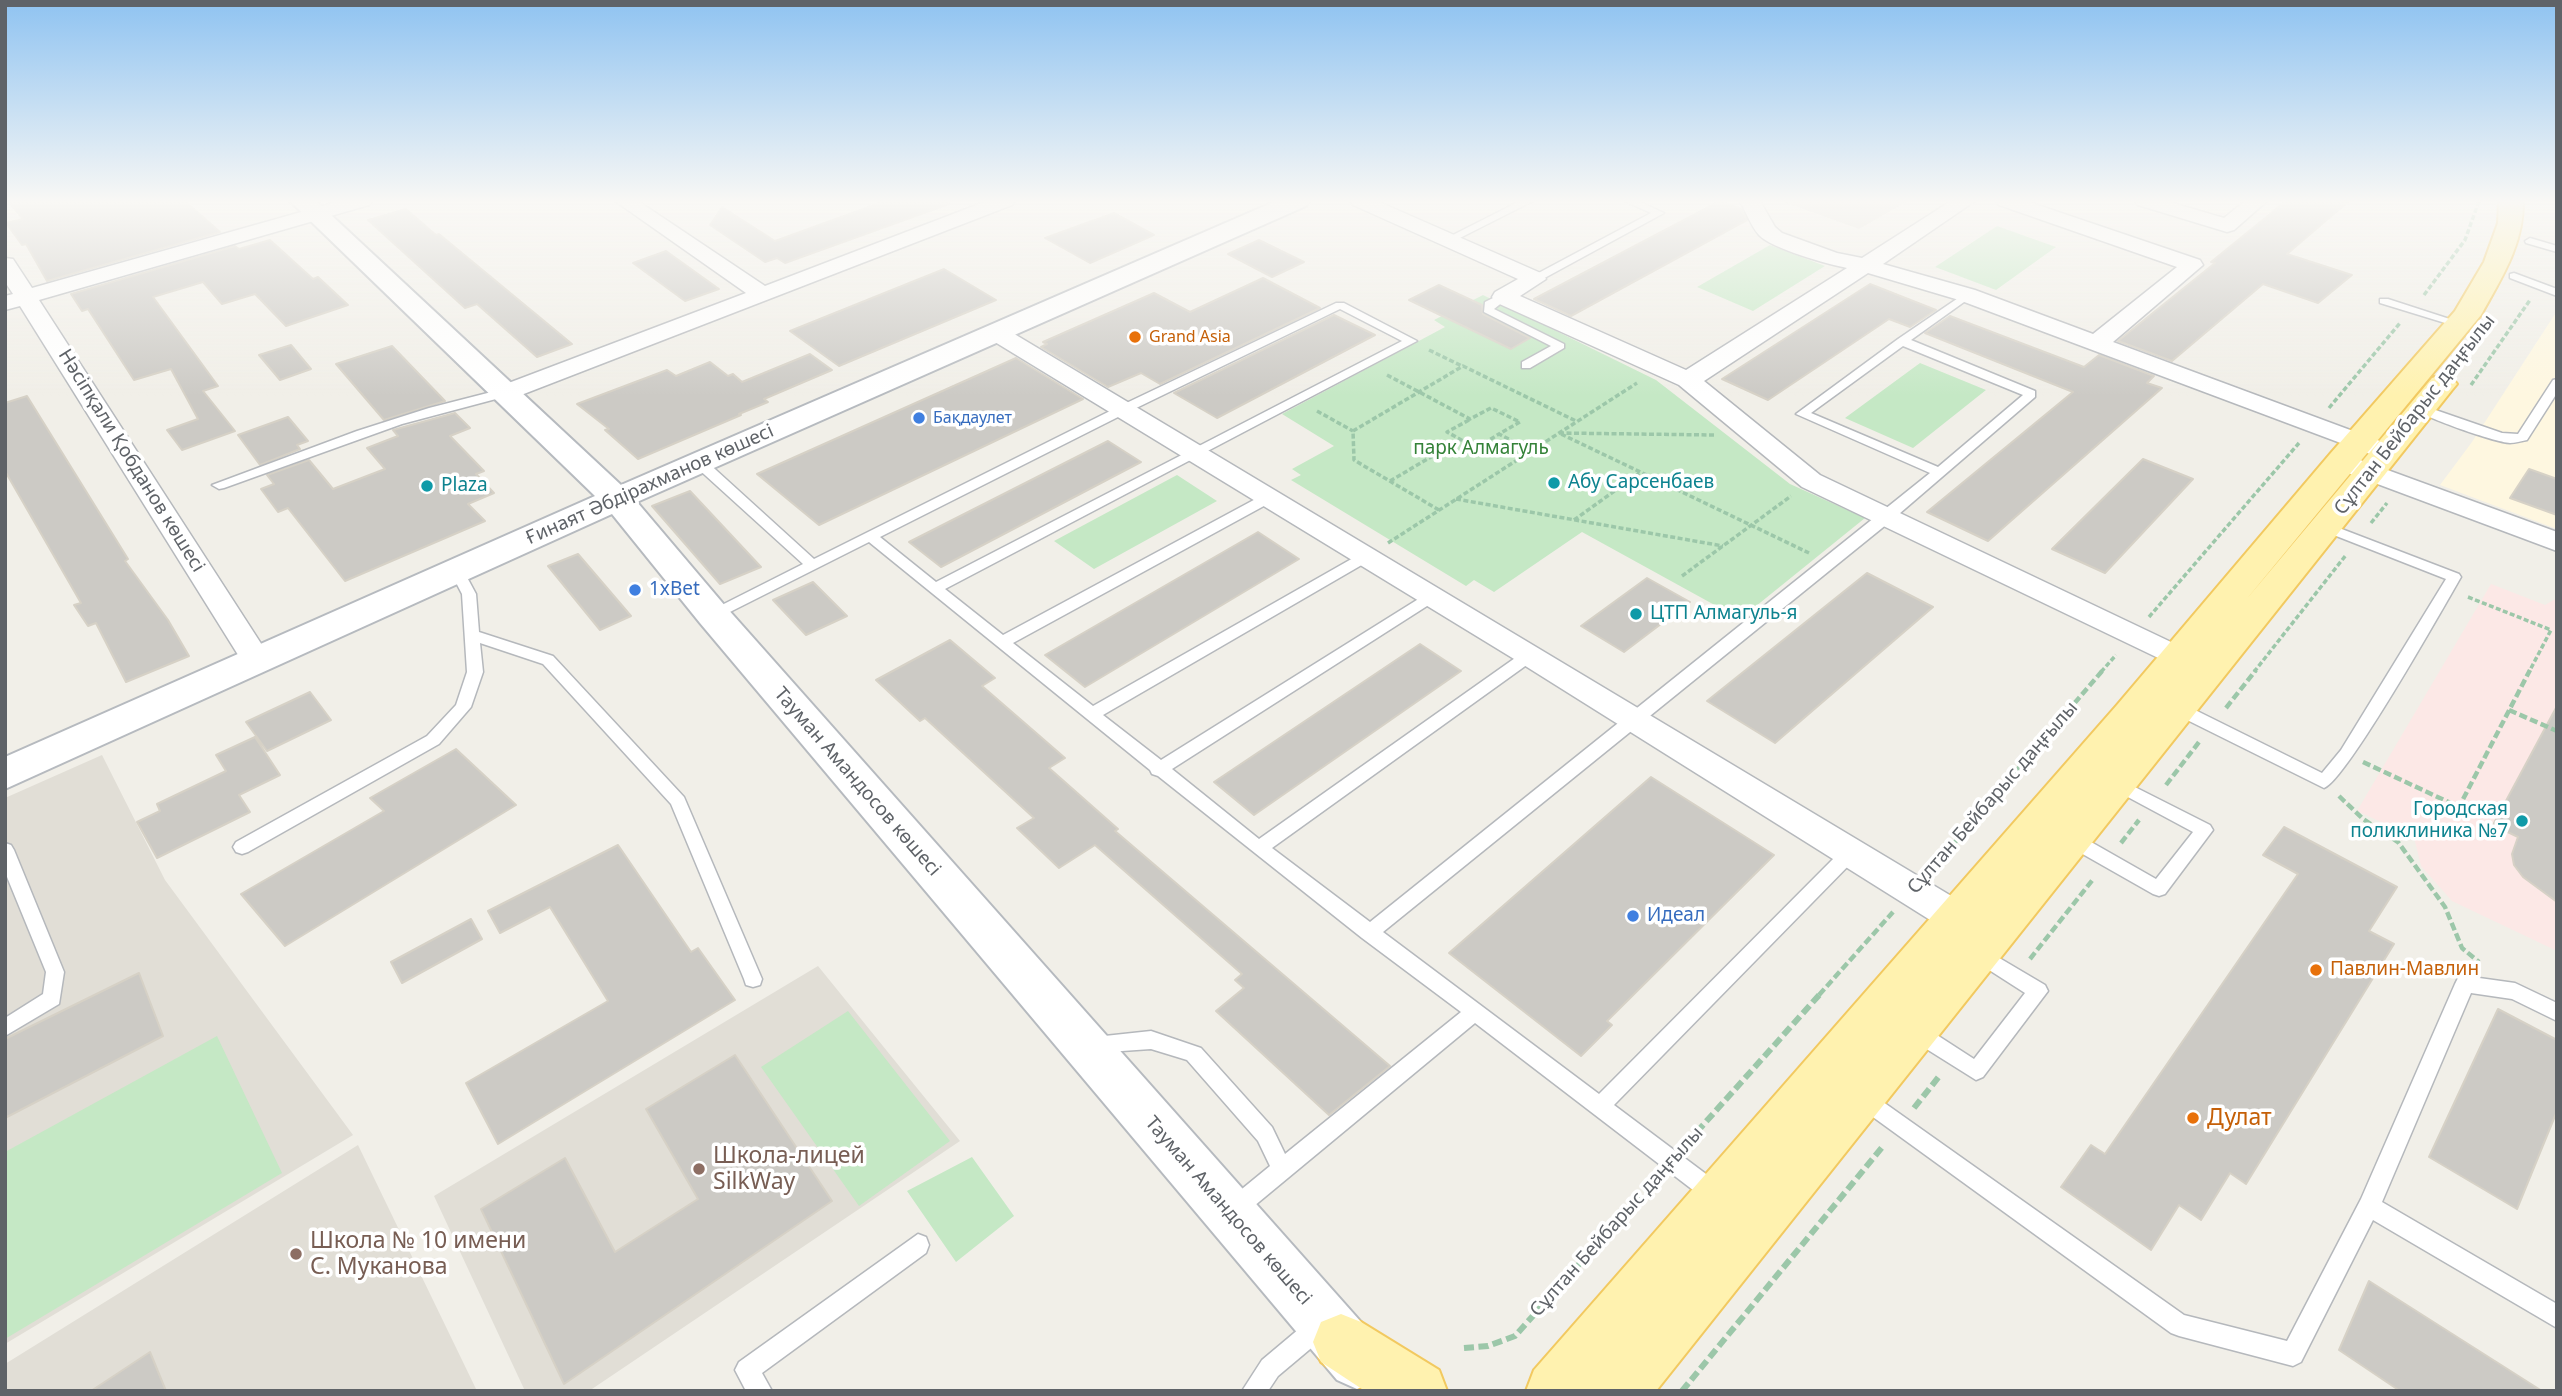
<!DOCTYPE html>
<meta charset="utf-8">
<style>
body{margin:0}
#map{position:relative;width:2562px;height:1396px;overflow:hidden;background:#f1efe8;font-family:"Noto Sans",sans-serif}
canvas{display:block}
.frame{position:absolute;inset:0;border:7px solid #5f6368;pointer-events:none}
</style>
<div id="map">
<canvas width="2562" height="1396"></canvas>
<div class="frame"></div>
</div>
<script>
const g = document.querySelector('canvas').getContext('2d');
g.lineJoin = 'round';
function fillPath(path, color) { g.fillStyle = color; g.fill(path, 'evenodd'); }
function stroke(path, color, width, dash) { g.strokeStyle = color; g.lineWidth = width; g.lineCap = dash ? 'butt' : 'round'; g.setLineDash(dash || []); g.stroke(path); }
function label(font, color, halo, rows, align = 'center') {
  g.font = font + ' "Noto Sans",sans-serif'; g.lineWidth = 7; g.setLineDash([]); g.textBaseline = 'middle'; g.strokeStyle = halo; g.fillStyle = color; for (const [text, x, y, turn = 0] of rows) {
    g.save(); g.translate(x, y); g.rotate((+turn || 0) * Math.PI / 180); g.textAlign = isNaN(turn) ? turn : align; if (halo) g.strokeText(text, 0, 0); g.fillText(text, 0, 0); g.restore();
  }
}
fillPath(new Path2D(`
 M2557,311v218l-117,-44 32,-43z`), '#fef7e0');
fillPath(new Path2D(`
 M1781,201h127l-49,28z
 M102,755l63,125 188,255 -348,209v-546z
 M818,966l142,175 -371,250h-64l-91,-195z
 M358,1145l119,246h-472v-27z`), '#e1ded6');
fillPath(new Path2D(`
 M2491,584l54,21 12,-7v353l-105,-50 -31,-35 -7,-29 -57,-26z`), '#fce8e6');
fillPath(new Path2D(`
 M1997,226l59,21 -60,43 -61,-23z
 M1770,245l55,21 -72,45 -56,-24z
 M1483,295l173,85 134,104 75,34 -125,101 -158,-87 -88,60 -20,-12 -8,6 -175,-106 10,-5 -9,-6 42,-23 -52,-32 163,-87 -11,-7z
 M1920,363l66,27 -73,58 -68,-30z
 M1177,475l40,26 -123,68 -40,-28z
 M848,1011l102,130 -91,65 -98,-139z
 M217,1036l65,137 -277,166v-187z
 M972,1157l42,59 -58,46 -49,-71z`), '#c5e8c5');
const building = new Path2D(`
 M8,201h177l35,31 -173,49 -21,-37 -4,1 -16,-22 17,-4z
 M885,201h63l1,3 -164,59 -8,-5 -12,4 -55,-37 12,-18 53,34z
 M1720,201l21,8 6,11 -176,96 -37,-17z
 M2286,201h63l-62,53 65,21 -34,28 -55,-19 -91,77 -54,-20 97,-78 -4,-1z
 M406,209l30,26 3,-1 133,110 -35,13 -60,-53 -12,4 -97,-88z
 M1114,213l40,22 -64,28 -45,-25z
 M270,240l43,39 5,-2 30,28 -62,21 -31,-32 -33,10 -19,-22 -50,15 65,89 -15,5 32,40 -53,19 -15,-20 31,-11 -27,-50 -37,11 -46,-71 -6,2 -11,-17 164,-48 4,3z
 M1259,240l45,22 -32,15 -44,-23z
 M666,251l53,38 -34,12 -52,-38z
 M944,269l52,31 -157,66 -49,-35z
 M1263,278l57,30 -160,76 -19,-11 -33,14 -67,-40 6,-3 -4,-2 111,-49 36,19z
 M1870,284l66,26 -26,17 -21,-8 -121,81 -46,-21z
 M1439,285l43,20 1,9 47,24 -19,11 -102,-49z
 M1334,315l41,20 -158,83 -43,-25z
 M1950,316l134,51 15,-12 55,21 -7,7 15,5 -174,153 -61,-29 146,-120 -148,-59z
 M291,345l20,24 -31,11 -21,-25z
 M392,346l53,55 -61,19 -48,-56z
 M810,354l22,16 -68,29 4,3 -29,12 2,1 -103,44 -33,-29 4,-1 -32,-25 90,-34 9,6 34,-14 18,14 5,-2 9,8z
 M1016,358l67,41 -264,126 -62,-51z
 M27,396l101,163 -3,2 43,59 21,36 -63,26 -30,-59 -8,3 -14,-21 7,-2 -76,-132v-68z
 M455,413l15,15 -20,8 34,35 -8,3 18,19 -26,11 17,17 -140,60 -57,-73 -10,4 -17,-23 13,-5 -7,-9 42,-15 24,29 52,-20 -18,-21 31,-12 -5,-6z
 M288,417l20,24 -11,4 3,4 -40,16 -22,-30z
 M1108,441l33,21 -200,105 -32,-25z
 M2143,459l50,20 -88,94 -53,-24z
 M2529,469l28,10v36l-47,-17z
 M690,491l71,76 -41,17 -68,-78z
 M1258,532l41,27 -214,128 -40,-32z
 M578,554l53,62 -31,14 -52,-64z
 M1867,573l66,34 -158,136 -68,-42z
 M1647,578l43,24 -66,50 -43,-26z
 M813,582l34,34 -41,19 -33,-35z
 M950,640l45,38 -13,8 83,72 -16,10 69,61 -3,2 275,235 -61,49 -113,-104 28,-23 -9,-8 7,-6 -147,-129 -36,23 -42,-40 17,-10 -109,-100 -5,3 -44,-41z
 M1420,644l41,27 -207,144 -40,-33z
 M310,692l21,28 -64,31 -21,-29z
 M2557,706v196l-34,-25 -9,-12 -2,-11 6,-17 -25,-12z
 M255,737l25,38 -41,20 11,17 -93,46 -20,-36 23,-11 -3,-7 69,-33 -10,-16z
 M456,749l60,56 -231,141 -44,-52 143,-83 -14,-13z
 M1651,777l123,78 -167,166 5,4 -31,31 -132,-103z
 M2284,827l113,60 -28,44 25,13 -148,240 -16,-11 -29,47 -22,-15 -28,45 -90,-63 30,-42 14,9 193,-280 -35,-19z
 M618,845l73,107 7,-4 37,52 -237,144 -32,-61 142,-82 -58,-94 -50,26 -12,-22z
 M471,919l11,20 -80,44 -11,-21z
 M139,973l24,63 -158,82v-79z
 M2498,1009l59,31v71l-40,98 -88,-52z
 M735,1055l97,146 -268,183 -83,-175 84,-51 50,94 83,-53 -52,-90z
 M2369,1281l173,110h-142l-61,-41z
 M150,1352l16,39h-75z`);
fillPath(building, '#cccac5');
stroke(building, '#d6d1c6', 2);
const lane = new Path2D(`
 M1520,201h13l-81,41 -9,-2z
 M1624,201h14l26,12 -125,68h-8v-4l120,-64z
 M2530,238l27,8v6l-31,-9 -1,-2z
 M2514,273l43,16v7l-47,-18v-4z
 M1967,292l4,1v4l-60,43 124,51v6l-143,123 -509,412 216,162 246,-247 6,-2 6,2 3,5 -3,5 -243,248 108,81 3,7 -3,7 -8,3 -8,-3 -231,-177 -233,193 -8,3 -8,-3 -3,-7 3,-7 44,-36 -12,-25 -71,-81 -36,-11 -58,4 -7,-3 -3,-6 3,-6 65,-7 50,17 71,79 13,27 176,-142 -99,-74 -204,-162 -6,-2 -2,-4 -281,-228 -151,76 -5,2 -7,-5 2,-3 95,-48 -108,-98v-6h10l109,99 304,-152 218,-104h8l73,38 -472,248 58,46 260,-140h10v6l-260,142 80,63 269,-153h10l2,3 -2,3 -269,156 58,45 267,-167h10l2,3 -2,3 -266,170 87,70 266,-188h10l3,4 -3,4 -263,189 98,74 560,-449 -134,-59 102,-75zM1340,309l62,32 -466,241 -56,-45 246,-124zM1903,346l120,49 -85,72 -127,-54z
 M1499,295l10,2 -15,12 70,35v4l-34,20h-8v-6l29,-16 -67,-34 1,-10z
 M2380,299h8l77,25 -10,2 -75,-23z
 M2557,379v14l-30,47c-6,1 -12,3 -17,3 -15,-1 -85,-25 -95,-34l6,-4 81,28 16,1 35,-54z
 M507,388l6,4 -2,3 -109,29 -178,64 -5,1 -7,-4 145,-54 72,-23z
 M2326,523l133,51 2,3c-18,31 -115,204 -137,211l-151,-75 -2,-4 2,-4h12l137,68 19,-23 105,-171 -125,-49 -2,-3 2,-3z
 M457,567l5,1 14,26 3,38 74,24 131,141 78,182 -2,6 -7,2 -7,-2 -2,-6 -73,-175 -128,-140 -63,-21 3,29 -12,35 -32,37 -191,108 -6,2 -6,-2 -3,-5 3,-5 191,-106 29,-31 11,-33 -5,-78 -12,-23z
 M2117,778l93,47 3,5 -48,64 -6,2 -6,-2 -88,-50 -3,-5 3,-5h12l79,45 37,-47 -82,-44 -2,-4 2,-4z
 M5,843l6,2 3,5 50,122 -5,32 -54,32v-18l38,-24 3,-22 -41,-100z
 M1979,946l66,39 3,6 -65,86 -7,3 -67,-42 -3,-6 3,-6 7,-2 7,2 51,33 51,-66 -53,-34 -2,-5 2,-5z
 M2465,976l50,7 42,20v18l-45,-22 -41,-6 -89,209 175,102v24l-184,-108 -72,142 -8,4 -114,-30 -8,-3 -316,-229 -3,-6 3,-6 7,-3 7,3 315,223 103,26 74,-142 94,-215 3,-6z
 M918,1234l8,3 3,8 -3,8 -164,120 10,18h-26l-11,-21 4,-8z
 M1320,1314l8,4 4,8 -4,8 -50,42 -10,15h-26l20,-31 50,-42z`);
const street = new Path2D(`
 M340,201h32l-3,4 -330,95 232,359 -4,7 -11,3 -11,-3 -225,-360 -15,4v-14l8,-2 -8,-12v-24l8,1 19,29z
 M615,201h23l127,85 222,-85h28l-3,4 -496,192 -9,2 -9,-2 -3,-5 3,-5 248,-94z
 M1350,201h27l166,73 3,5 -26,17 166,74 161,-102c-19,-4 -75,-19 -88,-33 -8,-9 -13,-23 -19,-34h20l15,26 7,6 55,20 25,5 89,-57h24l-92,63 92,26 118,44 84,-67 -178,-62 -3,-4h30l174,59 3,5 -90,77 283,105 4,5 -4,5 -9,3 -9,-3 -419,-157 -91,-27 -164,108 116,94 393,187 4,7 -4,7 -11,3 -400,-192 -123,-102 -184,-83 -3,-5 3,-5 23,-13 -165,-74z
 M2135,201h31l58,17 21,-17h22l-33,29 -7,2 -89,-27z
 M998,327l8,2 982,589 5,11 -5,11 -13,4 -13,-4 -443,-278 -529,-323 -4,-5 4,-5z
 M2341,453l216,79v19l-225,-84 -4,-6 4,-6z`);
const secondary = new Path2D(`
 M290,201h26l305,284 655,-284h33l-3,5 -669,296 89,105 651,733 9,20 -9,20 -20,9 -20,-9 -637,-757 -88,-109 -607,275v-32l590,-261z`);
const primary = new Path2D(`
 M2499,201h24c1,43 -22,78 -42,114l-236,286 187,-223 10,-3 10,3 5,6 -5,6 -796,1001h-130l8,-21 583,-665 213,-251 125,-143 29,-49 14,-39z
 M1341,1314l20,8 78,48 8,21h-82l-44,-29 -8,-20 8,-20z`);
stroke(lane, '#b5b8bc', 3);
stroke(street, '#b5b8bc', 3);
stroke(secondary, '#b6babf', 4);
stroke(primary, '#f2c960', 4);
stroke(new Path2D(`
 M2424,295l41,-55 14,-39
 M1429,350l33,16
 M1387,375l83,44 21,-11 29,14 -21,12 32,17
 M2471,385l59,-85
 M2329,408l71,-85
 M1317,411l36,20
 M1469,420l-22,12 29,16 23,-14
 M1714,435l-155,-2 250,120
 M1390,481l70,-41
 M1456,499l267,47
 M1439,510l-85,-50 -1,-29 110,-65 113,55
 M1574,520l67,-48
 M2371,523l16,-20
 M1388,543l249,-160
 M1682,576l109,-80
 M2468,597l83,33 -22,42
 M2149,617l150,-174
 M2101,672l15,-17
 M2254,672l92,-117`), '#9cc7a9', 3.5, [5, 2.5]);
stroke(new Path2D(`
 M2226,708l30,-38
 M2509,710l48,21
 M2363,762l96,45 71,-137
 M2166,785l33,-43
 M2339,796l24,23 35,23 47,65 17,41 17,14
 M2121,843l18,-23
 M1932,869l171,-199
 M2030,959l64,-81
 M1819,995l74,-83`), '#9cc7a9', 4.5, [8, 3.5]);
stroke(new Path2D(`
 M1914,1108l27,-34
 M1687,1143l133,-149
 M1464,1348l24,-2 27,-10 141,-158
 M1682,1391l202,-246`), '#9cc7a9', 6, [10, 4.5]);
fillPath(lane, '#fff');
fillPath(street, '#fff');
fillPath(secondary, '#fff');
fillPath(primary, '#fff2af');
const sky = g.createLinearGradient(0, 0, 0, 396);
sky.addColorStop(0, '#8fc3f1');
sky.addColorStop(0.51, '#f9f8f5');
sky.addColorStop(1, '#f9f8f500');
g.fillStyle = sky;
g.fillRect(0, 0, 2562, 396);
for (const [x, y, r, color] of [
 [1135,337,7,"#e8710a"],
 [919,418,7,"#3f7fe0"],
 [1554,483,7,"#0f9aa8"],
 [427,486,7,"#0f9aa8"],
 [635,590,7,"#3f7fe0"],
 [1636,614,7,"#0f9aa8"],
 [2522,821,7,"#0f9aa8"],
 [1633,916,7,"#3f7fe0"],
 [2316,970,7,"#e8710a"],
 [2193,1118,7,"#e8710a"],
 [699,1169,7,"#8d6e63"],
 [296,1254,7,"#8d6e63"]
]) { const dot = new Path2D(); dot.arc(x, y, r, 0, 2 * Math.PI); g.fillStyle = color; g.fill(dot); stroke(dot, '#fff', 2.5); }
label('16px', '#c56008', '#fff', [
 ["Grand Asia",1149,337]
], 'left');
label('16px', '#366cbe', '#fff', [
 ["Бақдаулет",933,418]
], 'left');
label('19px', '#5f6368', '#fff', [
 ["Сұлтан Бейбарыс даңғылы",2415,415,-52],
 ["Нәсіпқали Қобданов көшесі",131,461,58],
 ["Ғинаят Әбдірахманов көшесі",650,485,-24],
 ["Тауман Амандосов көшесі",857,782,49],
 ["Сұлтан Бейбарыс даңғылы",1993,798,-49],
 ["Тауман Амандосов көшесі",1228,1211,49],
 ["Сұлтан Бейбарыс даңғылы",1617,1222,-48]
]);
label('19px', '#348238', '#fff', [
 ["парк Алмагуль",1481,449]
]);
label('19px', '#0d838f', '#fff', [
 ["Абу Сарсенбаев",1568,483],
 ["Plaza",441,486],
 ["ЦТП Алмагуль-я",1650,614],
 ["Городская",2508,810,"right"],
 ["поликлиника №7",2508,832,"right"]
], 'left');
label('19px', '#366cbe', '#fff', [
 ["1xBet",649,590],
 ["Идеал",1647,916]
], 'left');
label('19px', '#c56008', '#fff', [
 ["Павлин-Мавлин",2330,970]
], 'left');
label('23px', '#c56008', '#fff', [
 ["Дулат",2207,1118]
], 'left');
label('23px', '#785e54', '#fff', [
 ["Школа-лицей",713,1156],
 ["SilkWay",713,1182],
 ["Школа № 10 имени",310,1241],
 ["С. Муканова",310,1267]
], 'left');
</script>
